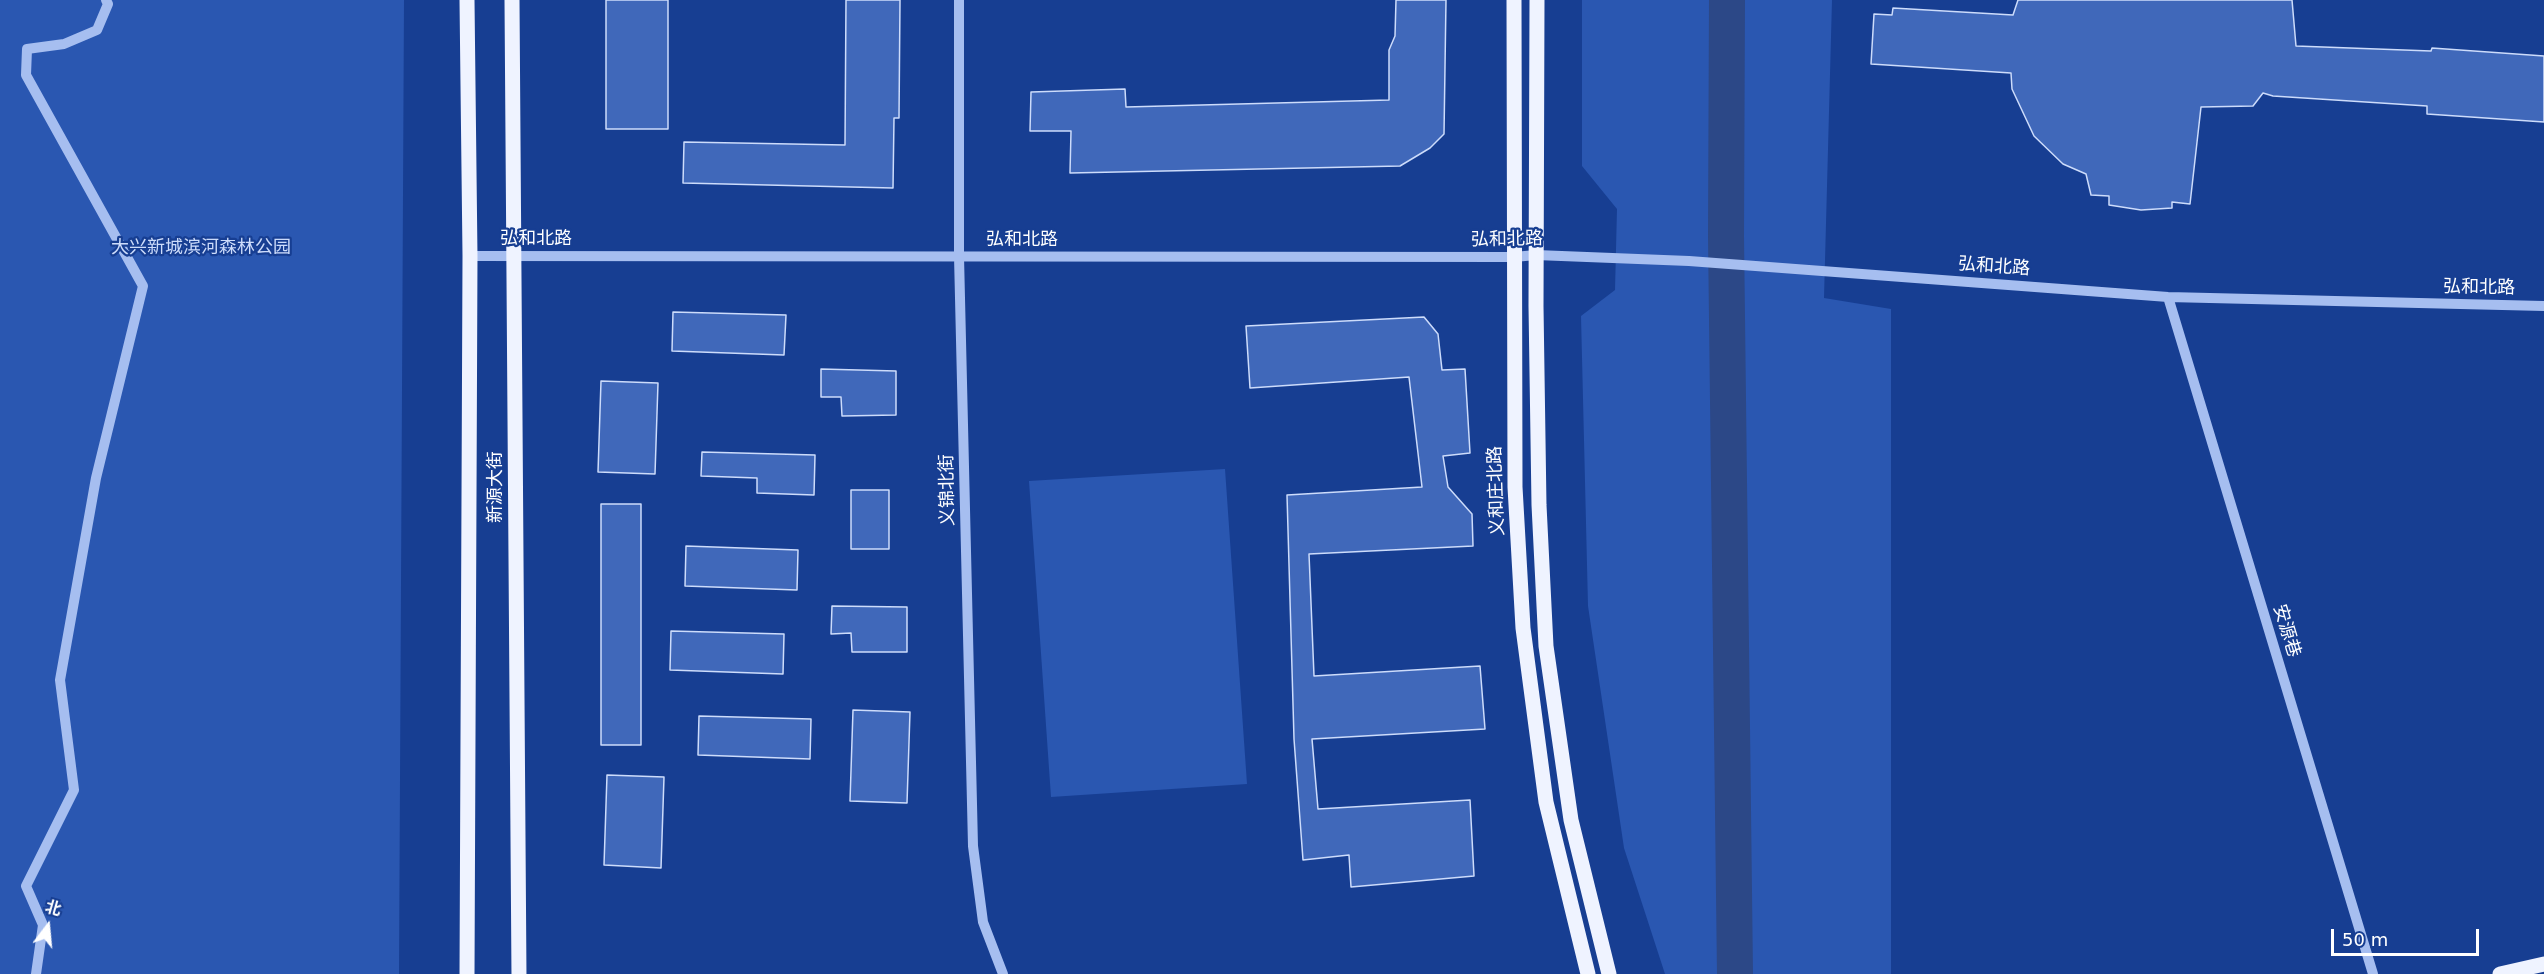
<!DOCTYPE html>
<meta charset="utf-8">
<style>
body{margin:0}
#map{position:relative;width:2544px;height:974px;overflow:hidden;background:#173e92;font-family:"DejaVu Sans","Noto Sans SC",sans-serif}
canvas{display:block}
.north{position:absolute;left:18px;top:896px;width:60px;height:60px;-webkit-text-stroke:4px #173e92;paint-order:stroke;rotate:16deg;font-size:16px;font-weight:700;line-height:24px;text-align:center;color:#fff}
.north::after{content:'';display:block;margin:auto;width:21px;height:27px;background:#fff;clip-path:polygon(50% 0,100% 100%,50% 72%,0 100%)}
.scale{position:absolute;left:2331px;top:929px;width:148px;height:27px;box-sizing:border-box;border:3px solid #fff;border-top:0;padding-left:8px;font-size:18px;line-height:21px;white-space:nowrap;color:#fff;-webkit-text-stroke:4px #173e92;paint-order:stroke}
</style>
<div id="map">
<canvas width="2544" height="974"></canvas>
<div class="north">北</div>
<div class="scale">50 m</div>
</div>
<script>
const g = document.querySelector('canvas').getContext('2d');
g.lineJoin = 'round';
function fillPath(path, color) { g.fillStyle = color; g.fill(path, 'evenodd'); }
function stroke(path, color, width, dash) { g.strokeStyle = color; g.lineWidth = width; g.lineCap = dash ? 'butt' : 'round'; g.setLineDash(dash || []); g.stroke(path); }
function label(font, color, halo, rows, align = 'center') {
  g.font = font + ' "DejaVu Sans","Noto Sans SC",sans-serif'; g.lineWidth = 4.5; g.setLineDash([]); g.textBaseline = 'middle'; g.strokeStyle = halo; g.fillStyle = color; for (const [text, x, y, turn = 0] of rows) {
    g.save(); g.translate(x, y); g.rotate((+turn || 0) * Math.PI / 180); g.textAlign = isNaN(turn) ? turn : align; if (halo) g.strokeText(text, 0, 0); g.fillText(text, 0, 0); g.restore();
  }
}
fillPath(new Path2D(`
 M0,0h404l-5,974h-399z
 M1582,0h250l-8,298 67,11v665h-226l-41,-126 -36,-242 -7,-290 34,-26 2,-81 -35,-43z
 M1225,469l22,315 -196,13 -22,-316z`), '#2a57b1');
stroke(new Path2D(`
 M1727,0l-1,236 9,738`), '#2c4887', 36);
const building = new Path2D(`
 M606,0h62v129h-62z
 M846,0h54l-1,118h-5l-1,70 -210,-5 1,-41 161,3z
 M1396,0h50l-2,134 -14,14 -30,18 -330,7 1,-42h-41l1,-39 94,-3 1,18 263,-7v-50l6,-14z
 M2018,0h274l4,46 135,5 1,-3 112,8v66l-117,-8v-8l-154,-10 -10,-3 -10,13 -52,1 -11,97 -18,-2v6l-31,2 -32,-5v-9l-18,-1 -5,-21 -23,-10 -29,-28 -22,-47 -1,-16 -140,-9 3,-50 18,1 1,-7 120,7z
 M673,312l113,3 -2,40 -112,-4z
 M1424,317l14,17 4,36 23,-1 5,84 -27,3 5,31 24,27 1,32 -164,8 5,122 166,-10 5,63 -173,10 6,70 152,-9 4,76 -123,11 -2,-32 -46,5 -9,-121 -7,-244 135,-8 -13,-110 -159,11 -4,-62z
 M821,369l75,2v44l-54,1 -1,-19h-20z
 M601,381l57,2 -3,91 -57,-2z
 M702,452l113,3 -1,40 -57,-2v-15l-56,-2z
 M851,490h38v59h-38z
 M601,504h40v241h-40z
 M686,546l112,4 -1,40 -112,-4z
 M832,606l75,1v45h-55l-1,-19 -20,1z
 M671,631l113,3 -1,40 -113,-4z
 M853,710l57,2 -3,91 -57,-2z
 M699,716l112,3 -1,40 -112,-4z
 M607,775l57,2 -3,91 -57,-3z`);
fillPath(building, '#4068ba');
stroke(building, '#cddcfb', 1.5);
stroke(new Path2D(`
 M959,0v256l14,590 10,76 20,52
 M470,256l1044,1 22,-2 153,6 479,36 376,9
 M2168,297l205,677
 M36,974l7,-49 -17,-39 48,-96 -14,-110 36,-202 47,-192 -117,-211 1,-26 37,-5 33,-14 11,-26 -2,-4`), '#a6bef0', 10);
stroke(new Path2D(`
 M467,0l3,256 -3,718
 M512,0l7,974
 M1514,0l1,487 8,141 23,174 42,172
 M1537,0l-1,306 3,199 7,141 25,174 38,154
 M2500,974l44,-10`), '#eff3ff', 15);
label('18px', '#fff', '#173e92', [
 ["弘和北路",536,239],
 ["弘和北路",1022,240],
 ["弘和北路",1507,240,-1],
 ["弘和北路",1994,267,4],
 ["弘和北路",2479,288,1],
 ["新源大街",496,487,-90],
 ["义锦北街",948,490,-91],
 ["义和庄北路",1497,491,-92],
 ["安源巷",2286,631,73]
]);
label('18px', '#cddcfb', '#173e92', [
 ["大兴新城滨河森林公园",201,248]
]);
</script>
